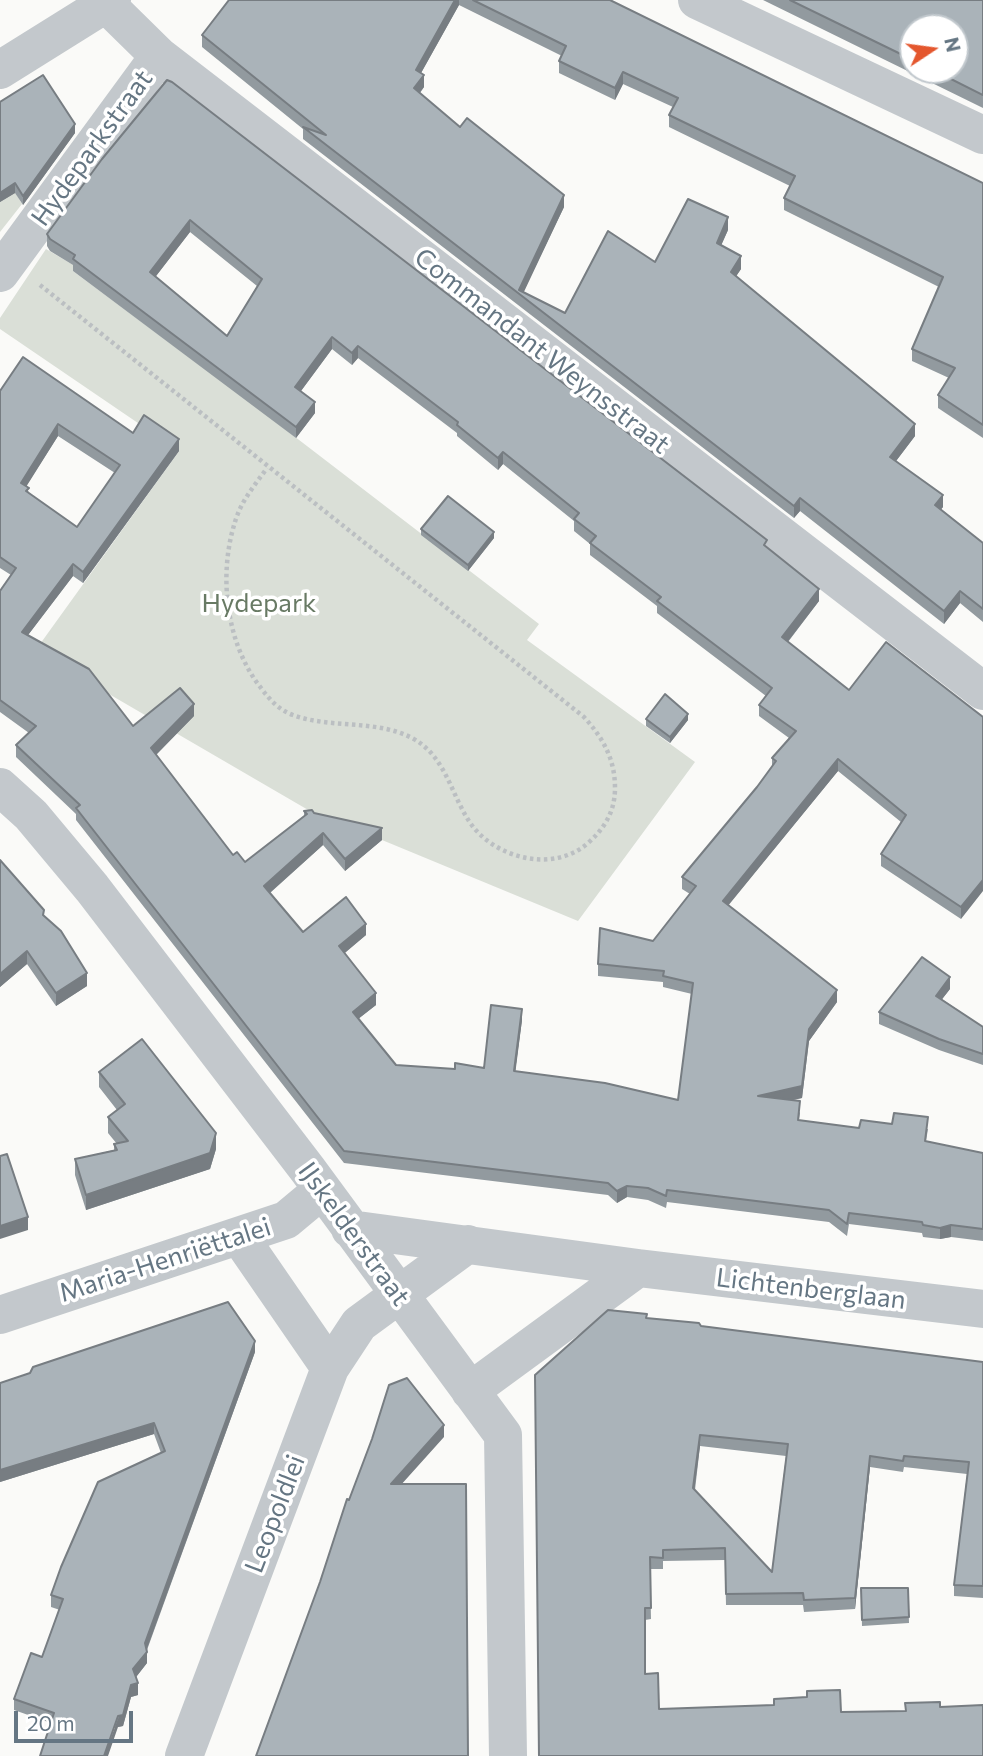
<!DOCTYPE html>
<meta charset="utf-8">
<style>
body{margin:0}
#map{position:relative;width:983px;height:1756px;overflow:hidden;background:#fafaf8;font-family:Commissioner,sans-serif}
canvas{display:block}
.north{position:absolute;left:899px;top:14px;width:70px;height:70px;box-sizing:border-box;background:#fff;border:2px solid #c1c8cd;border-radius:50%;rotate:77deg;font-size:19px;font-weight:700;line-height:28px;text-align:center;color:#657683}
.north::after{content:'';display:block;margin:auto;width:24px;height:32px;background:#e4572e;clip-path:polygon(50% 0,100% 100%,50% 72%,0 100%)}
.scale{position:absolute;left:14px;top:1711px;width:119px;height:32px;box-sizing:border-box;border:4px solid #657683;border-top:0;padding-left:9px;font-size:21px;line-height:24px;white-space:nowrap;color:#657683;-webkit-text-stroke:5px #fff;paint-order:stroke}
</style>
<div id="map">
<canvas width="983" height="1756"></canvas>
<div class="north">N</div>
<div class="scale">20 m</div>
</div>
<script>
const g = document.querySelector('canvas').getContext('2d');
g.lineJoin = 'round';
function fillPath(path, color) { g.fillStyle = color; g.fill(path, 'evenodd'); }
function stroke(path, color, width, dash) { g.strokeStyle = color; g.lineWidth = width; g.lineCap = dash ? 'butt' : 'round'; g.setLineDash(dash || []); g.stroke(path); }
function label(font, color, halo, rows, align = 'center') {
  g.font = font + ' Commissioner,sans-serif'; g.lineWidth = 7; g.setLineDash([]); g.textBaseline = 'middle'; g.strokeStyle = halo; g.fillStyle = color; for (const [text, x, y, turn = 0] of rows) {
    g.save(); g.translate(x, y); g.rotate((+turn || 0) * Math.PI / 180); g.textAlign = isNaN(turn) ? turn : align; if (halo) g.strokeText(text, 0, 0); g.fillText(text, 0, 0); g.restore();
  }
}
fillPath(new Path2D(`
 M0,167l22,37 -22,28z
 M46,249l29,17 -2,5 187,139 279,214 -12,16 168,122 -117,159 -196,-81 -36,-8 -311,-181 144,-200 -179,-122v-11z`), '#dadfd7');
stroke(new Path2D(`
 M40,285l544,432c19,21 31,42 31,71 0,23 -10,40 -27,55 -33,29 -87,17 -114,-15 -23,-29 -26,-71 -62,-90 -36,-19 -82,-9 -119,-23 -14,-5 -23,-15 -32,-27 -35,-44 -43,-113 -26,-166 6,-21 20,-37 32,-54`), '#bbbfc2', 4.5, [3.5, 3.5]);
stroke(new Path2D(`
 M697,0l286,135
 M106,4l53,52 824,635
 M0,70l112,-70
 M0,273l159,-217
 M0,787l31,28 61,73 216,282 195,265 5,321
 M350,1229l288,39 345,41
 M239,1236l91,132
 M0,1315l286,-95 36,-30
 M470,1391l168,-123
 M184,1756l146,-388 29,-44 109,-80`), '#c3c8cc', 38);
fillPath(new Path2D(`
 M229,0h344l410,183v255l-45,-30v-13l11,-17 -37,-17v-12l27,-62 -155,-77v-12l6,-12 -121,-59v-12l4,-8 -50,-23 -8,16 -56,-27v-12l3,-5 -103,-51 -38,68 3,14 -4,6 40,34 104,80 -41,85 42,21 90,-51 73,-32 -7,15 20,24 -5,7 179,160 -19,25 47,46 -2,2 42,34v79l-23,-19 -16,21 -144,-113 -6,7 -491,-379v-10l-101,-82v-12z
 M763,0h220v108zM913,28l42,42h-42z
 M0,102l75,31 -52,72 -8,-12 -15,9z
 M102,159l665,388 52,54 -31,41 61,48 134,27 -22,202 -80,-53v-12l20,-32 -63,-51 -110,134 109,97 -28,39 -7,57 -11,2 9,13 -1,7 60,8 69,1 -2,12 57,12v88l-32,-4 -11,2 -17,-2 -1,-4 -73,-9 -2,12 -18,-14 -162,-20 -1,6 -18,-8 -21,-3 -10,6 -9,-8 -264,-32 -268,-343v-6l-60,-57v-12l13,-12 -29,-21v-121l11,-16 -11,-7v-177l133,42 46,18 -96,132 -10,-7 -45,59 105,91 61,-10 -38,39 77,100 12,7 59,-46v-5l10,2 68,27 -37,31 -22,-26 -53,48 33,39 63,3 -22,18 32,52 -18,14 38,46 59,4 29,-1 38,-48 -7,52 163,28 14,-106 -29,-7v-5l-65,-6v-12l55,-23 37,-47 -8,-5v-12l75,-90 15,-20v-9l17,-20 -30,-22v-11l7,-9 -109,-83v-7l-67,-51v-11l-16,-13v-10l-71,-57 -5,6 -41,-34v-3l-99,-75 -6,7 -20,-16 -31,42 14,22 -19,25 -223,-167v-6l-23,-14 -3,-5v-12zM190,232l67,54 -30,50 -72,-59zM58,436l57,37 -38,54 -48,-34 -3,-7z
 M421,529l73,9 -26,33 -47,-36z
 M646,719l42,1 -18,23 -24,-17z
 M0,860l44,56 43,70 -31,20 -29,-42 -27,23z
 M950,989l-8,10 41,28v38l-44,-15 -60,-26v-12z
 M99,1072l117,77 -6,20 -124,41 -11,-35v-16l39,-9v-6h3l-9,-11v-16l9,-7 -18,-23z
 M647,1318l54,8 282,36v236l-29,-2v-11l13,-111 -63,-7 -1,5 -33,-5 -15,142 -51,3 -1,-7h-77l-1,-45 -62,1v8h-13l1,50 -6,1v54l14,35 182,3 65,-1 34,-4 -401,49zM700,1446l86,10 -14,116 -77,-82z
 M255,1352l-108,298v13l-11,14 2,18 -7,2 -8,29 -5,1 -67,-4 -37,-13v-11l28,-42 18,-47 -9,-3v-12l110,-142 -7,-19 -154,48v-99z
 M861,1588h47l1,35 -47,3z`), '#929a9f');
fillPath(new Path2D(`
 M455,0h4v5l-43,77v-12z
 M623,72v12l-8,16v-12z
 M424,75v12l-10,13v-12z
 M75,124v9l-52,72v-9z
 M15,183v10l-15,9v-9z
 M564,195v12l-42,89 -3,-6z
 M728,217v13l-11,25v-12z
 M190,220v12l-40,52v-12z
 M741,256v13l-10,15v-12z
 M332,337v12l-37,50v-12z
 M358,346v12l-6,7v-12z
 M315,402v11l-19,25v-11z
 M58,424v12l-37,59v-12z
 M915,424v12l-25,33v-12z
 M179,439v12l-96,132v-11z
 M503,452v12l-5,6v-12z
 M943,495v12l-8,10v-12z
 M800,498v13l-6,7v-12z
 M494,532v6l-26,33v-6z
 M73,564v12l-51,67v-11z
 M819,589v12l-37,48v-12z
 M960,591v12l-16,21v-13z
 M194,704v12l-43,44v-12z
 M688,714v6l-18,23v-6z
 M838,759v12l-115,141v-11z
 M382,828v12l-37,31v-12z
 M323,833v12l-59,53v-12z
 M983,880v11l-22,28v-12z
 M366,924v11l-27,23v-12z
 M27,951v13l-27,23v-13z
 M87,973v13l-31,20v-13z
 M950,977v12l-14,18v-11z
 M837,990v12l-28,39 -7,57 -44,10v-12z
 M376,993v12l-23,18v-11z
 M522,1009v11l-8,63v-12z
 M216,1133v16l-6,20 -124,41v-15z
 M627,1186v11l-10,6v-12z
 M28,1217v13l-28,9v-13z
 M951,1225v12l-11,2v-11z
 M255,1341v11l-110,302v-11z
 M154,1423v11l-154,48v-12z
 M444,1425v12l-53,59v-12z
 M700,1435v11l-7,54v-12z
 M870,1456v11l-15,142v-11z
 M147,1652v11l-14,18v-12z
 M138,1683v12l-7,2 -8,29 -5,1 -10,29h-4l27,-71z`), '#777d82');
const building = new Path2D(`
 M229,0h226l-39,70 8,5 -10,13 46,39 7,-9 97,77 -45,95 46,23 43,-82 47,31 33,-63 40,18 -11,26 24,13 -10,16 184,152 -25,33 53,38 -8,10 48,38v66l-23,-18 -16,20 -144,-113 -6,8 -491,-379 23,8 -124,-100z
 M473,0h137l373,183v242l-45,-30 17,-27 -43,-19 31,-72 -159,-79 11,-22 -126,-61 9,-17 -55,-26 -8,16 -56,-27 7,-15z
 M790,0h193v95l-50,-25h22v-42h-42v32z
 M43,75l32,49 -52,72 -8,-13 -15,10v-91z
 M167,80l5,2 595,458 -3,5 55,44 -37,48 67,53 37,-48 97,75v163l-22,27 -80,-53 25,-39 -68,-56 -115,142 114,89 -28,39 -7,57 -44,10 42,5 -2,19 61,8 2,-8 31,4 2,-11 34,4 -3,24 58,12v76l-32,-4 -11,3 -17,-3 -1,-3 -73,-9 -2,11 -18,-14 -162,-20 -1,6 -18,-8 -21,-2 -10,5 -9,-8 -264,-32 -268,-343 4,-3 -64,-60 20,-19 -36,-26v-109l16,-23 -16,-11v-166l23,-34 110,76 11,-18 35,24 -96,133 -10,-8 -51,68 67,37 44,57 47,-38 14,16 -43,44 82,107 4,-3 8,10 62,-48 -3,-3 8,-1 2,3 68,15 -37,31 -22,-26 -59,53 39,46 43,-35 20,27 -27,22 37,47 -23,19 43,53 59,4v-6l29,5 7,-63 31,4 -8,62 91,12 73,17 15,-117 -30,-7 1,-5 -66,-7 2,-36 53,13 43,-55 -14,-9 75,-90 19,-26 -4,-3 24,-27 -37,-26 13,-17 -115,-87 4,-4 -71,-54 6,-7 -22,-17 5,-6 -76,-61 -5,6 -41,-33 1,-3 -100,-76 -6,7 -20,-16 -37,50 20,15 -19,25 -223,-168 2,-4 -25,-16 -3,-5 55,-75zM190,220l72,59 -35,57 -77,-64zM58,424l62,41 -43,62 -51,-36 3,-3 -8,-5z
 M448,496l46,36 -26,33 -47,-36z
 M665,694l23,20 -18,23 -24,-18z
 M0,860l44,50 -1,5 18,16 26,42 -31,20 -29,-42 -27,23z
 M922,957l28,20 -14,19 47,31v27l-44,-15 -60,-27z
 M142,1039l74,94 -6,20 -124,42 -11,-36 42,-9 -3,-6 14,-3 -20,-24 17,-13 -26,-32z
 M7,1154l21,63 -28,9v-70z
 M228,1302l27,39 -110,302 2,9 -14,17 5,14 -7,2 -8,30 -5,1 -14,40h-64l14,-43 -40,-14 17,-46 11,4 21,-58 -12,-4 10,-28 37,-85 67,-31 -11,-28 -154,47v-87l30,-10 3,-6z
 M608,1310l39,4 -1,4 53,5 2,3 282,36v224l-29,-1 15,-123 -65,-6 -1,5 -33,-5 -15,142 -51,2 -1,-7 -77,1 -1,-46 -62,2v8l-13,-1 1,51h-6v66l13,-1 1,36 115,-4v-6l33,-2v-6l33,-1 1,22 65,-1 -1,-8 35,-1v5l43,-2v51h-444l-4,-381zM700,1435l88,9 -16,128 -79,-84z
 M407,1378l37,47 -53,59h75l2,272h-212l64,-174 27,-83 2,1 23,-61 17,-54z
 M861,1588h47l1,29 -47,3z`);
fillPath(building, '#aab3b9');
stroke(building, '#777d82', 2);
label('26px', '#657683', '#fff', [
 ["Hydeparkstraat",92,148,-54],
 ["Commandant Weynsstraat",542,351,38],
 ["IJskelderstraat",354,1234,54],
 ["Maria-Henriëttalei",165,1260,-18],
 ["Lichtenberglaan",811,1289,7],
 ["Leopoldlei",275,1514,-69]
]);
label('26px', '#687a64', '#fff', [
 ["Hydepark",259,603]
]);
</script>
